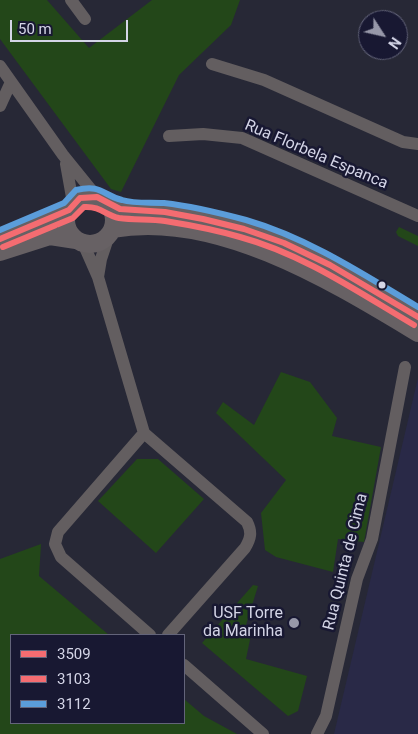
<!DOCTYPE html>
<style>
body{margin:0}
#map{position:relative;width:418px;height:734px;overflow:hidden;background:#272836;font-family:Roboto,sans-serif}
canvas{display:block}
.legend{position:absolute;left:10px;top:634px;width:175px;height:90px;box-sizing:border-box;background:#181832;border:1px solid #63647a;margin:0;padding:6px 9px;list-style:none;font-size:15px;color:#d4d5e7}
.legend li{display:flex;align-items:center;gap:10px;height:25px}
.legend b{width:25px;border:1px solid #63647a}
.north{position:absolute;left:358px;top:10px;width:50px;height:50px;box-sizing:border-box;background:#181832;border:1px solid #63647a;border-radius:50%;rotate:125deg;font-size:14px;font-weight:700;line-height:20px;text-align:center;color:#d4d5e7}
.north::after{content:'';display:block;margin:auto;width:18px;height:22px;background:#9798a9;clip-path:polygon(50% 0,100% 100%,50% 72%,0 100%)}
.scale{position:absolute;left:10px;top:20px;width:118px;height:22px;box-sizing:border-box;border:2px solid #d4d5e7;border-top:0;padding-left:6px;font-size:15px;line-height:18px;white-space:nowrap;color:#d4d5e7;-webkit-text-stroke:4px #181832;paint-order:stroke}
</style>
<div id="map">
<canvas width="418" height="734"></canvas>
<ul class="legend">
<li><b style="height:6px;background:#f46c71"></b>3509</li>
<li><b style="height:6px;background:#f46c71"></b>3103</li>
<li><b style="height:6px;background:#5b9dda"></b>3112</li>
</ul>
<div class="north">N</div>
<div class="scale">50 m</div>
</div>
<script>
const g = document.querySelector('canvas').getContext('2d');
g.lineJoin = 'round';
function fillPath(path, color) { g.fillStyle = color; g.fill(path, 'evenodd'); }
function stroke(path, color, width, dash) { g.strokeStyle = color; g.lineWidth = width; g.lineCap = dash ? 'butt' : 'round'; g.setLineDash(dash || []); g.stroke(path); }
function label(font, color, halo, rows, align = 'center') {
  g.font = font + ' Roboto,sans-serif'; g.lineWidth = 5; g.setLineDash([]); g.textBaseline = 'middle'; g.strokeStyle = halo; g.fillStyle = color; for (const [text, x, y, turn = 0] of rows) {
    g.save(); g.translate(x, y); g.rotate((+turn || 0) * Math.PI / 180); g.textAlign = isNaN(turn) ? turn : align; if (halo) g.strokeText(text, 0, 0); g.fillText(text, 0, 0); g.restore();
  }
}
fillPath(new Path2D(`
 M418,378v356h-84z`), '#292947');
fillPath(new Path2D(`
 M0,0h47l42,48 63,-48h88l-9,25 -52,50 -58,117 -10,-3 -111,-150z
 M399,227l19,9v10l-20,-10 -2,-4z
 M281,372l29,10 27,36 -5,18 49,11 -17,95 -26,-3 -5,33 -57,-15 -11,-7 -4,-37 25,-33 -70,-67 7,-11 31,23z
 M137,459h21l46,40 -48,54 -58,-52z
 M41,544l-2,32 70,59h-98v88h173v-24l20,17 33,18h-237v-175z
 M253,585l5,1 -13,42 7,2 -6,29 61,17 -9,35 -10,5 -86,-73z`), '#234719');
stroke(new Path2D(`
 M71,0l14,19
 M212,64l52,16 139,62 15,2
 M0,66l63,89 34,42
 M0,106l11,-24
 M169,136l34,-2 39,4 176,78
 M66,164l7,39
 M83,243l15,34 46,156 103,89c5,10 4,16 -2,26l-77,87
 M98,277l3,-18 8,-24
 M144,433l-86,99 -3,12 6,13 89,78
 M184,665l79,69
 M317,734l9,-18 31,-137 15,-40 33,-172`), '#635e60', 12);
stroke(new Path2D(`
 M66 220a24 24 0 1 1 48 0a24 24 0 1 1-48 0Z
 M104,200c25,13 37,9 63,12 26,4 53,9 78,17 62,20 117,55 173,88
 M113,229c104,-19 220,53 305,104
 M0,239l33,-12 36,-17
 M0,252l50,-16 26,4`), '#676164', 18);
stroke(new Path2D(`
 M0,239l69,-29 11,-12 17,-1 23,12 45,3 38,7 41,10 40,14 46,22 88,52`), '#f46c71', 6);
stroke(new Path2D(`
 M3,247l70,-29 11,-11c17,-1 21,8 35,11 15,2 31,1 46,3 25,4 51,9 75,16 63,17 118,55 174,88`), '#f46c71', 6);
stroke(new Path2D(`
 M0,230l64,-27 12,-13c26,-6 26,5 46,10 13,4 29,2 42,3 27,3 56,10 82,17 62,18 117,54 172,87`), '#5b9dda', 6);
for (const [x, y, r, color] of [
 [382,285,4.5,"#d4d5e7"],
 [294,623,6,"#9798a9"]
]) { const dot = new Path2D(); dot.arc(x, y, r, 0, 2 * Math.PI); g.fillStyle = color; g.fill(dot); stroke(dot, '#181832', 2); }
label('16px', '#d4d5e7', '#181832', [
 ["Rua Florbela Espanca",316,155,23],
 ["Rua Quinta de Cima",346,562,-76]
]);
label('16px', '#d4d5e7', '#181832', [
 ["USF Torre",283,614],
 ["da Marinha",283,632]
], 'right');
</script>
